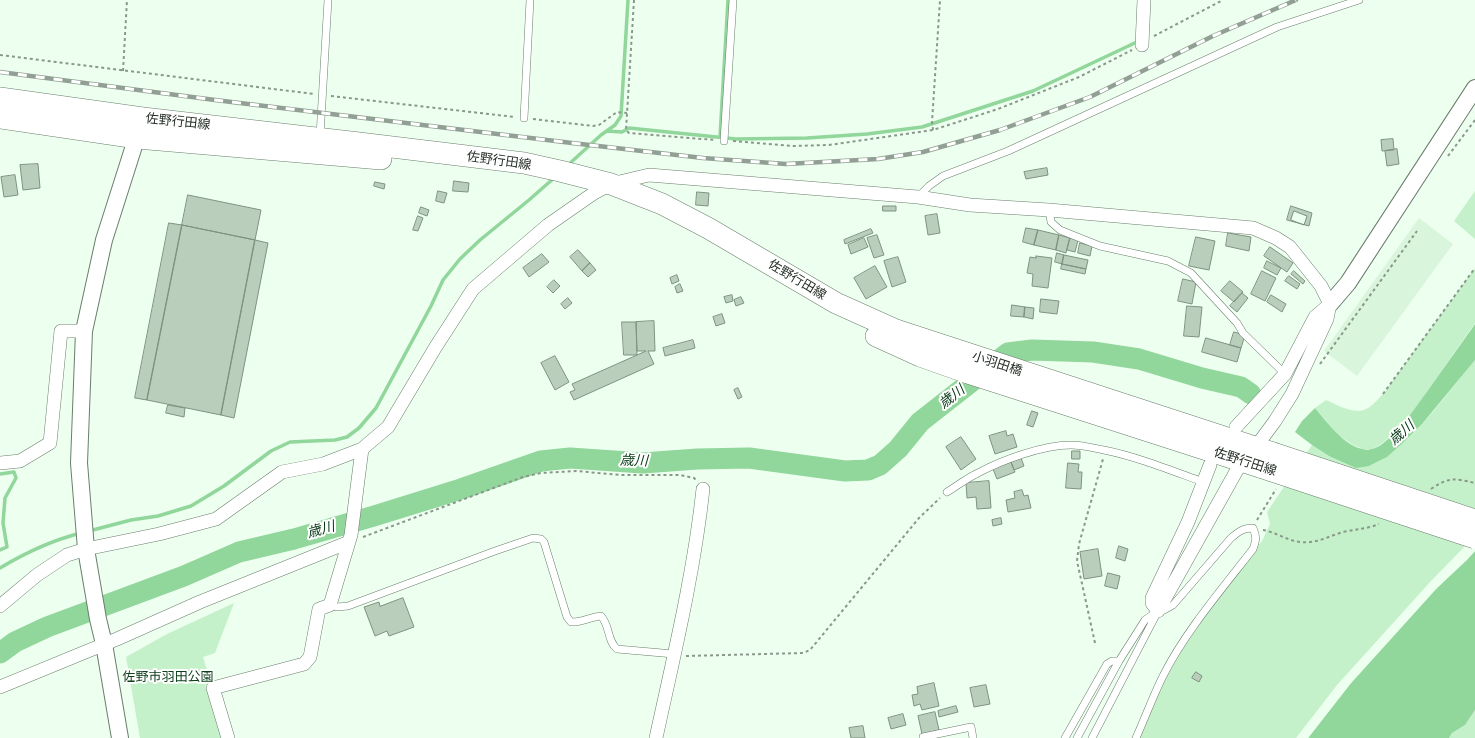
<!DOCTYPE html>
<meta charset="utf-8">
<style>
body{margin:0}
canvas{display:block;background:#edffef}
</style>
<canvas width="1475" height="738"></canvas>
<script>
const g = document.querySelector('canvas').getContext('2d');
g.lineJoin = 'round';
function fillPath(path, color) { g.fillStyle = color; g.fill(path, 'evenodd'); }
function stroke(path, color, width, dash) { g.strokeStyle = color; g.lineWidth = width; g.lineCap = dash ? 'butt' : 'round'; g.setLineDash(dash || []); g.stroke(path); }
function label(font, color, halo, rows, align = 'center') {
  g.font = font + ' "Noto Sans","Noto Sans JP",sans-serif'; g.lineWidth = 4; g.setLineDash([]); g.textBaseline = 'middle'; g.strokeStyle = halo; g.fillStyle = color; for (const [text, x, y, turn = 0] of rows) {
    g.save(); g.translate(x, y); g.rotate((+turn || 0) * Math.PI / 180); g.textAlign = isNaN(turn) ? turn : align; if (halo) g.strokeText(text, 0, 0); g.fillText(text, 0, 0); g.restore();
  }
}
fillPath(new Path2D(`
 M1419,218l34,26 -96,132 -33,-25z`), '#d9f5dc');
fillPath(new Path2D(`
 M1475,191v48l-21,-18z
 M1475,268v55l-60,86 -19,23 -16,13 -8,4h-9l-10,-4 -15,-10 -23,-27 11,-8c11,5 29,15 40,9 7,-3 12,-10 17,-15z
 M1475,360v176l-44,45 -94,104 -41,53h-158l25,-62 76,-109 23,-26 8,-17 -3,-12 45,-67 17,11 40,10c6,-3 13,-6 19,-10 33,-25 60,-64 87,-96z
 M234,603l-19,50 -12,4 8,26 -6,2 16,53h-81l-14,-81 41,-23z
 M1475,710v28h-26l3,-5 13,-8z`), '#c4f1c9');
fillPath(new Path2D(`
 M1475,324v36l-53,64 -20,20 -15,13 -18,9 -13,2 -27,-12 -17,-11 -17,-13 7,-11 13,-13c12,14 29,38 48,41 6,2 13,-1 18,-4 19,-14 34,-37 48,-56 15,-22 31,-43 46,-65z
 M1475,551v159l-10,15 -13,8 -3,5h-141l43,-55 85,-94z`), '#91d69b');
fillPath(new Path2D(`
 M1475,549v2l-8,9 -31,29 -85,94 -43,55h-2l44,-57 85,-93z`), '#edffef');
stroke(new Path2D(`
 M607,131l15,1 7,-4 107,11 71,-1 60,-4 55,-7 111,-36 106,-50
 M720,137l8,-137
 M568,165l33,-30 14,-10 6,-9 7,-116
 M0,474l14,-2 2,6 -11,20 -2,25 4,24 -7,3
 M89,531l42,-11 27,-4 33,-10 33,-20 47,-35 19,-9 45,-2 12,-3 12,-9 17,-20 55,-102 12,-26 17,-21 20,-19 49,-40 25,-22
 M0,568c25,-15 53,-28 81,-35`), '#91d69b', 3.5);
stroke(new Path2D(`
 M0,653l15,-11 32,-15 137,-51 55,-24 55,-13 80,-23 87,-27 80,-28 29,-3 73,5 54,-4 52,-1 96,13 23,-1 12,-5 18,-16 22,-27 88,-69 24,-3 61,2 46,7 63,19 39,9 10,7`), '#91d69b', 21);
const building = new Path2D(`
 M1393,139l1,11 -12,1 -1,-11z
 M1397,149l2,15 -12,2 -2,-15z
 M38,164l2,24 -17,2 -3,-25z
 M1047,168l1,7 -22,4 -2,-7z
 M15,175l3,20 -14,2 -3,-20z
 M454,181l15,2 -1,9 -15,-1z
 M375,182l10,2 -1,5 -10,-3z
 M438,191l9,2 -3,10 -8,-2z
 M697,192l12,1 -1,13 -12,-1z
 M188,195l73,15 -6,30 -73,-15z
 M883,206h13v5h-13z
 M1291,206l21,7 -3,13 -22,-6z
 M421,207l8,3 -2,6 -8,-3z
 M1294,211l13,5 -3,9 -13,-5z
 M937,214l3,19 -12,2 -3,-19z
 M418,216l5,2 -5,13 -5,-1z
 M169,223l13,2 -35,175 -12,-2z
 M182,225l73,15 -34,175 -74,-15z
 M1026,228l12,2 -4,15 -11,-3z
 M871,229l2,4 -28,11 -1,-4z
 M1038,230l21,5 -3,15 -22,-5z
 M1228,233l23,4 -2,14 -23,-5z
 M877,235l7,20 -10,3 -7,-20z
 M1059,235l11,3 -4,15 -10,-3z
 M1196,237l19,4 -6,29 -20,-4z
 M864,238l4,9 -17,7 -3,-9z
 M1070,238l8,2 -3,12 -8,-2z
 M255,240l13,3 -34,175 -13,-3z
 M1080,243l12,3 -2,10 -12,-3z
 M1270,247l23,16 -6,9 -23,-16z
 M578,250l12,13 -8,8 -12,-14z
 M1057,253l7,2 -2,9 -7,-2z
 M542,254l7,8 -20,15 -6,-9z
 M1064,255l24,5 -2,9 -24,-5z
 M1036,256l16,2 -4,30 -16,-2 1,-12 -6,-1 3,-16 6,1z
 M898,257l8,25 -14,5 -8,-26z
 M1267,261l14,7 -4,7 -13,-7z
 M590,263l6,7 -8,7 -6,-6z
 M1062,264l24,5 -1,5 -24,-5z
 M875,266l12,21 -21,12 -12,-21z
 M1262,271l14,7 -11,23 -14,-7z
 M1294,271l11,10 -2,3 -12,-10z
 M677,275l2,6 -7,3 -2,-6z
 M1289,276l11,8 -3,5 -12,-8z
 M1183,279l13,3 -4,22 -14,-3z
 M554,280l6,6 -7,7 -6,-6z
 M1230,281l13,11 -9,10 -13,-11z
 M680,284l3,7 -6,2 -2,-6z
 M1242,293l6,5 -11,14 -7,-6z
 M732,295l1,6 -7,2 -2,-6z
 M1271,295l15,9 -4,8 -15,-10z
 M741,297l3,6 -8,3 -2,-6z
 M568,298l4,5 -7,6 -4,-5z
 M1041,299l18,2 -2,13 -17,-2z
 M1012,305l13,2 -1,10 -13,-1z
 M1187,306l15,1 -3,30 -15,-1z
 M1025,307l9,1 -1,11 -9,-2z
 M722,314l3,9 -9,3 -3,-9z
 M654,321l1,30h-7l6,13 -80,36 -4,-8 5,-2 -3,-6 74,-33h-9l-1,-29z
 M622,322h14l1,33h-13z
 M1234,332l11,3 -4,13 -11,-3z
 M1206,338l35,10 -4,14 -35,-10z
 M693,340l2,8 -30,8 -2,-8z
 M555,356l14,26 -14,8 -14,-27z
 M738,388l4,9 -4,2 -4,-9z
 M168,405l17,3 -1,9 -18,-4z
 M1032,411l6,2 -5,14 -6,-2z
 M1006,431l1,5 6,-2 4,13 -22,7 -6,-18z
 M961,437l15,22 -15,11 -15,-23z
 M1072,451h8v8h-8z
 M1021,458l3,8 -10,4 -3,-8z
 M1011,462l4,10 -18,7 -4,-10z
 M1068,463l11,1 -1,8h4l-1,17 -15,-1z
 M989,481l2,27 -14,1 -1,-12 -9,1 -1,-15z
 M1022,490l2,6 4,-1 3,13 -23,4 -2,-12 9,-2 -1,-6z
 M1001,518l1,6 -9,2 -1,-6z
 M1119,546l9,3 -3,12 -9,-3z
 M1098,549l4,27 -18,3 -4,-27z
 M1108,573l12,3 -3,13 -12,-3z
 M403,598l11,29 -25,9 -2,-5 -12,5 -11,-29 15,-5 1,4z
 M1196,672l6,4 -3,6 -7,-4z
 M934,683l5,23 -17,4 -2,-6 -6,2 -2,-11 6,-1 -1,-7z
 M986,685l4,19 -16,3 -4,-19z
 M956,706l2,6 -19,5 -1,-6z
 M935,712l4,18 -17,4 -4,-18z
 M903,714l3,11 -15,4 -3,-11z
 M863,726l2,12h-14l-2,-10z`);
fillPath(building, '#b9cebb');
stroke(building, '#7f9381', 1);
const service = new Path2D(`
 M524,118l6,-118
 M320,136l8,-136
 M724,141l9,-141
 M918,197l11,-11 14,-10 65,-25 269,-124 82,-27
 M1049,210l2,12 9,8 40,16 68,15 23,12 46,50 6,10 42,41
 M947,492c10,-6 20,-14 31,-19 24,-13 65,-28 93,-28 11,0 22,3 33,5 34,7 66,20 99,32
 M330,605l7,2 11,-1 147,-55 38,-13 8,1 3,3 23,75 4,5c10,1 19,-5 30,-6 9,9 6,25 16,33l57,5
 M923,737l48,-10 2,11
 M1065,738l42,-74 5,-3h7
 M1077,738l42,-77 26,-41 13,-9 6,-1 9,-5 58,-67c7,-6 12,-10 22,-10 4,9 3,13 0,21 -31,40 -68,83 -90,127 -10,20 -18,42 -27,62
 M1092,738l65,-125`);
const minor = new Path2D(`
 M1142,45l2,-45
 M1236,427l49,-53 30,-57 15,-13
 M0,463l20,-2 30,-18 11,-112h23
 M1210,465l-22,57 -36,76v5l6,8 84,-150
 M0,606l37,-31 30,-20 19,-6 73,-15 57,-15 66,-47 41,-8 39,-15 26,-22 47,-79 38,-59 75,-64 46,-32 17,-9 38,-9 269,22 52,8 79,5 204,18 23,10 14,9 31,39 9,18 -3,15 -35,75 -17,27 -20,27
 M0,687l117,-48 83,-37 149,-60
 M228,738l-15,-50 91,-24 6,-7 9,-48 11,-4 21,-70 11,-86
 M656,738c18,-83 38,-165 47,-249`);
const tertiary = new Path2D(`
 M1330,304l18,-21 127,-195
 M120,738l-16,-94 -6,-25 -12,-70 -7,-86 5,-132 20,-91 36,-113`);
const primary = new Path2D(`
 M0,98l143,20 216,25 165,20 36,8 51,13 51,20 46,24 128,75 60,27 377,123
 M0,118l137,20 244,21
 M876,336l44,20 48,17 295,95`);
stroke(service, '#6a7e6d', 8);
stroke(minor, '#6a7e6d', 14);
stroke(tertiary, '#6a7e6d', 18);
stroke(primary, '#6a7e6d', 22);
stroke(new Path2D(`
 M634,0l-8,130 3,3 86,7
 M1154,36l69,-36
 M0,55l314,39
 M123,71l4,-71
 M331,96l184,21
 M533,119l60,7 6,-1 18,-13 10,1
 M933,130l-1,-8 8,-122
 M733,141l59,5 37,-1 104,-15 65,-21 81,-32 53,-27
 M1448,156l27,-36
 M1320,364l97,-133
 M1383,394l92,-126
 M1431,489c18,-12 23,-11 44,-6
 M1257,520l19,-31
 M1263,530c13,2 24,11 38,12 15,2 28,-6 42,-10 13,-3 24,-3 36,-8
 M363,537l160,-60 18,-4 35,-2 45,4h59l14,3 2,2
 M1095,643l-18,-82 2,-17 24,-85
 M686,656l117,-3 7,-3 109,-132 21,-20`), '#8a978b', 2, [3, 3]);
stroke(service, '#fff', 7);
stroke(minor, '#fff', 13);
stroke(tertiary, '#fff', 16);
stroke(primary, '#fff', 21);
const rail = new Path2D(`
 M0,72l215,28 357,43 131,15 83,6 92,-5 45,-7 77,-22 90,-33 123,-61 83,-36`);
stroke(rail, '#929f94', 4.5);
stroke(rail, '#fff', 3, [9]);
const primaryBridge = new Path2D(`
 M1273,453l202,67
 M1263,468l212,70`);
stroke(primaryBridge, '#6a7e6d', 22, []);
stroke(primaryBridge, '#fff', 21);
label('13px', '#283029', '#fff', [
 ["佐野行田線",178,122,6],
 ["佐野行田線",499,161,8],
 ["佐野行田線",797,280,31],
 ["小羽田橋",997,364,18],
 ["佐野行田線",1245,462,18]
]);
label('13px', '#0e401b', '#fff', [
 ["佐野市羽田公園",168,677]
]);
label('italic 14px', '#053914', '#fff', [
 ["歳川",952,397,-38],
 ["歳川",1402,433,-41],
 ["歳川",634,461,2],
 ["歳川",321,530,-15]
]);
</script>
